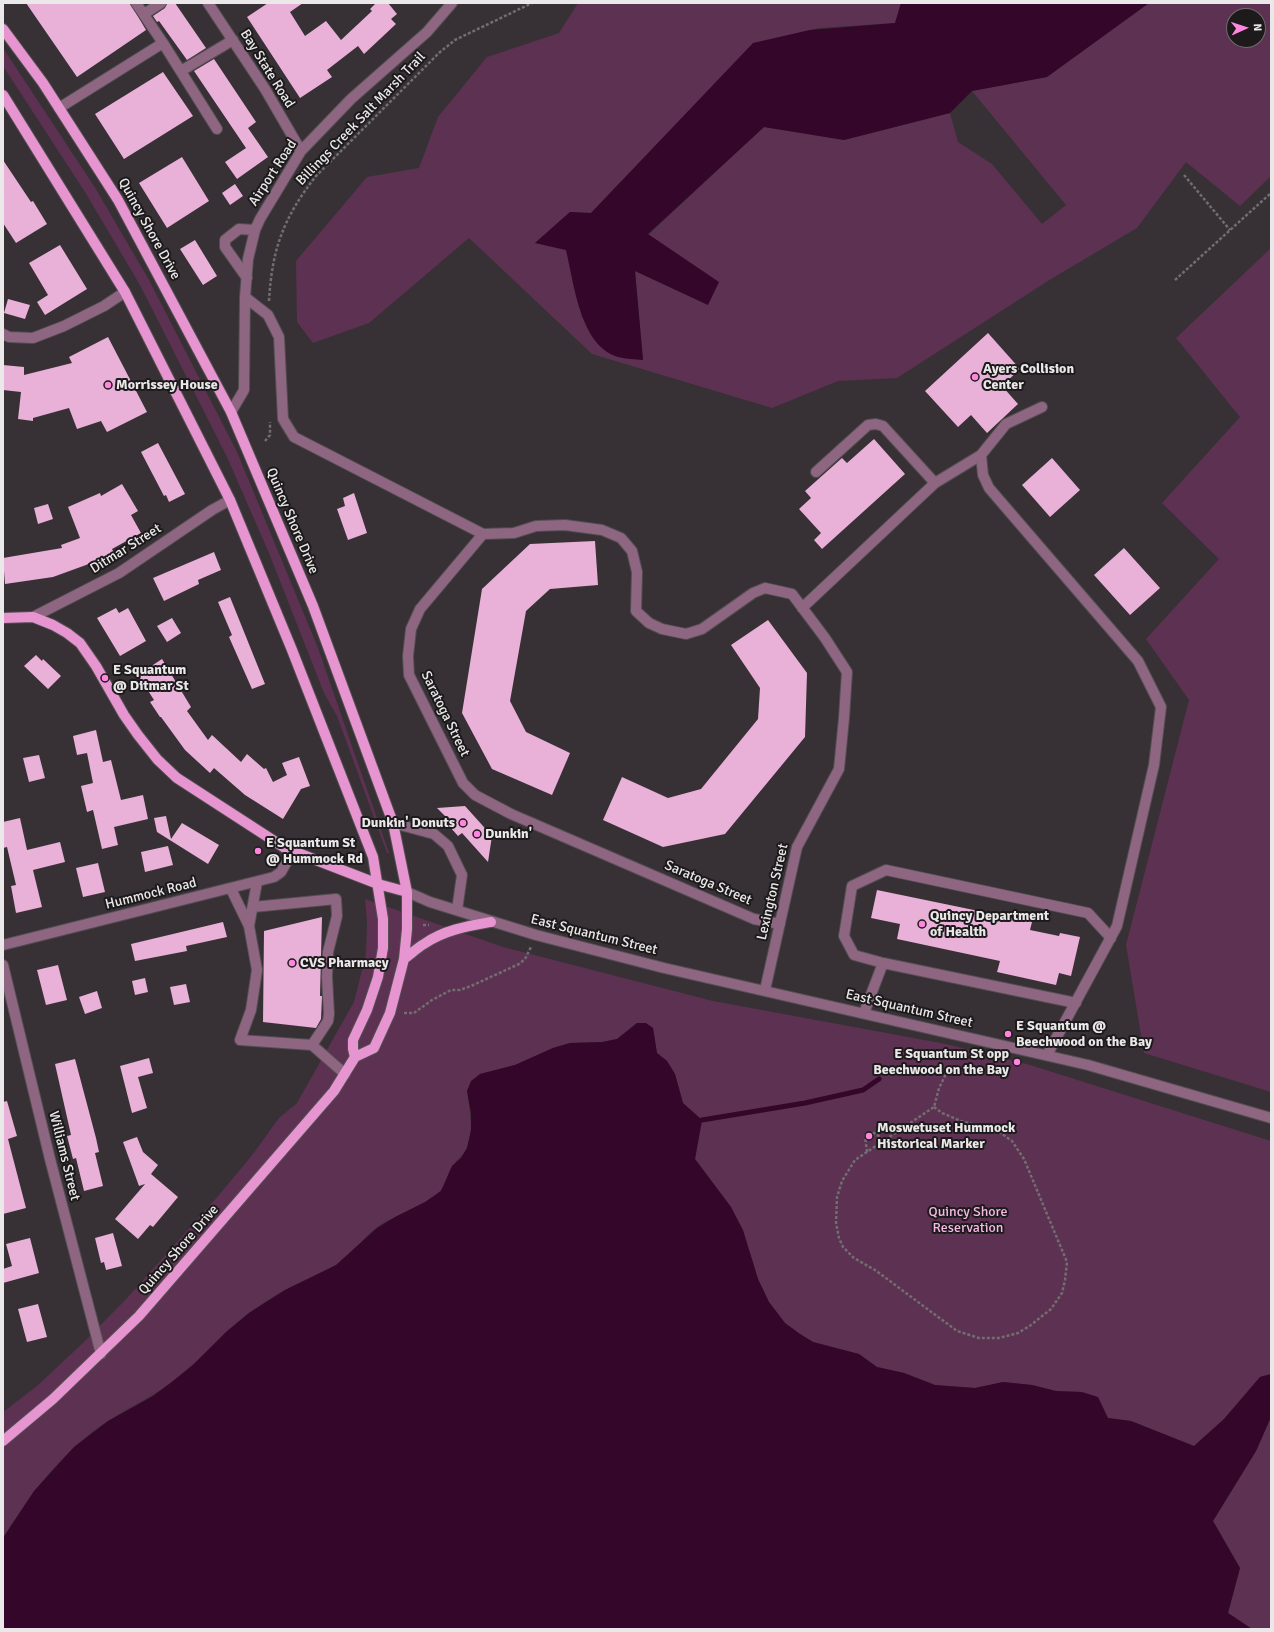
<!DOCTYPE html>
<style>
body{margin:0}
#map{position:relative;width:1274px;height:1632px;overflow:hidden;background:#373135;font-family:Signika,sans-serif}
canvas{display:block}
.frame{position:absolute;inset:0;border:4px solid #ebe8ea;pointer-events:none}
.north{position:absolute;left:1226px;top:8px;width:40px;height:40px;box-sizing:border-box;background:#1d1a1c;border:1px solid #6f6c6e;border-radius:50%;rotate:87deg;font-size:11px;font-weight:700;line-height:16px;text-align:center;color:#ebe8ea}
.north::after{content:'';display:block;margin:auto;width:14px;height:18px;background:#ff85df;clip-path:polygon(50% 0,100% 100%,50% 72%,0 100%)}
</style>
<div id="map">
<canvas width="1274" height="1632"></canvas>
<div class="frame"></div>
<div class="north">N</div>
</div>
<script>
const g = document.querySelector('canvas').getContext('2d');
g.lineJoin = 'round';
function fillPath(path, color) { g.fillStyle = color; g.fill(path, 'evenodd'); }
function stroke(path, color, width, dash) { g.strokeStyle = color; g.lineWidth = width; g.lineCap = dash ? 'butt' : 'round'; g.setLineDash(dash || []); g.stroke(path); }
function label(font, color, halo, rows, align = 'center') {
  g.font = font + ' Signika,sans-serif'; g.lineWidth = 4; g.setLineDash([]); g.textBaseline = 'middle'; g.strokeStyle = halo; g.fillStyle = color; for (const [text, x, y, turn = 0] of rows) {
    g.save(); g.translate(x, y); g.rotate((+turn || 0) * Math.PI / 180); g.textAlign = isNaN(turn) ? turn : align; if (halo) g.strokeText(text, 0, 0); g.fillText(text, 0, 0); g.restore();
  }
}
fillPath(new Path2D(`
 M578,3h323l-6,20 -76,5 -66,16 -162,169 -21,-1 -35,31 31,7 16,67 61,43 -8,-89 73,34 -60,-70 116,-108 80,13 106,-27 8,29 34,22 50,60 24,-19 -94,-114 75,-14 102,-74h122v173l-31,30 -54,-44 -49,66 -86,51 -154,99 -59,3 -66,27 -180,-54 -123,-116 -100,85 -56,20 -16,-21 -1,-61 71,-84 52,-9 19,-51 49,-60 72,-24zM1234,16h24v24h-24z
 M3,48l91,138 55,94 88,172 81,196 71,205h-2l-50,-137 -13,-23 -55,-140 -42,-96 -87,-172 -55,-93 -82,-126z
 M1271,248v844l-127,-39 -18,-108 63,-245 -43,-61 73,-80 -57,-56 78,-86 -64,-79z
 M365,899l138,48 210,54 233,43 84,21 241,76v233l-11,3 -36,42 -30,27 -63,-25 -23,-3 -26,-26 -26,-1 -24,-6 -29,-3 -28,6 -40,-3 -31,-12 -27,-6 -18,-13 -46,-12 -13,-8 -15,-11 -16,-21 -11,-23 -8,-26 -19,-46 -36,-48 7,-39 -19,-17 -8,-29 -8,-13 -10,-8 -4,-25 -16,-5 -20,16 -15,3 -32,1 -17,5 -38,17 -35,9 -13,17c2,19 8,39 0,57 -4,8 -11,12 -15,19 -5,7 -5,17 -12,24 -16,17 -45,23 -64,37 -14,11 -25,27 -40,37 -15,9 -33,16 -49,24 -12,6 -25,15 -37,23 -28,21 -50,49 -78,70 -20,15 -42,25 -64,39 -45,29 -77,72 -105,117v-126l34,-26 47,-44 45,-46 90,-101 34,-41 26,-36 18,-15 57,-101 12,-48 1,-32z
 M1271,1417v212h-19l-24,-16 12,-45 -27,-47 43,-70z`), '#5d3151');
fillPath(new Path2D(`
 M901,3h248l-102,74 -75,14 -22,22 -106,27 -80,-13 -116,107 71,48 -11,23 -73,-34 8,89c-8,-1 -17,-1 -25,-3 -38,-11 -44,-74 -52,-107l-31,-7 35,-31 21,1 162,-170 57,-13 85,-7z
 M637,1023h9l7,5 4,25 10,8 8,13 8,29 19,17 -7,39 36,48 12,23 15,49 11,23 16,21 15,11 13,8 46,12 18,13 27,6 31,12 40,3 28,-6 29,3 24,6 26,1 16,5 10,21 23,3 63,25 30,-27 36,-42 11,-3v43l-15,34 -43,70 27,47 -12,45 24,16h-1249v-91l31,-47 40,-44 34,-26 45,-25 20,-15 21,-17 32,-32 23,-19 36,-23 51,-25 41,-37 18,-11 30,-15 16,-11 11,-25 9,-8 6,-10 4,-18v-17l-4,-22 4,-10 9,-7 35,-9 38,-17 17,-5 32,-1 15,-3z`), '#34072a');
stroke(new Path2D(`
 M702,1120l103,-17 58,-13 16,-11`), '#34072a', 5);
fillPath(new Path2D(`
 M26,3h104l16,27 -69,47z
 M167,3h8l31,45 -19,12 -28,-39 -2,1 -4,-6 12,-8z
 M268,3h35l-13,9 15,24 21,-15 15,19 31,-29 -2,-2 6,-6h12l9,11 -6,5 5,5 -32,30 -6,-8 -31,24 5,7 -32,21 -53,-81z
 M214,59l42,63 -8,6 20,29 -31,22 -12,-17 21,-14 -52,-77z
 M163,72l30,44 -69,43 -29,-45z
 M182,157l27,44 -42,27 -28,-45z
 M3,160l28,42 2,-1 14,23 -31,19 -13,-20z
 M235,184l8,12 -13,9 -8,-12z
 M195,240l22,36 -14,9 -23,-36z
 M60,245l27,44 -42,26 -8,-13 11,-7 -19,-32z
 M8,299l22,6 -5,14 -21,-6z
 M988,333l32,36 -18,17 16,18 -31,29 -16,-18 -13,12 -33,-36z
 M108,337l39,75 -40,20 -6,-11 -24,8 -8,-21 -36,10v3l-15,-2 3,-27 -18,-2v-25l21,2v8l48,-12 -3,-6z
 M874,439l31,35 -83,75 -8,-9 7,-7 -22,-24 12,-11 -6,-7 37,-33 5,5z
 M158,443l27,51 -16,8 -3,-7 -2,1 -23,-44z
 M1052,458l28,32 -30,27 -28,-32z
 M122,484l16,27 -7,4 10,18 -29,16 2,4 -28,12 -33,12 -48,7 -2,-26 59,-10 -1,-3 19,-7 -12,-31 32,-14 1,3z
 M354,493l13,40 -19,7 -11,-31 8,-3 -2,-8z
 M48,504l5,15 -15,5 -4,-16z
 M595,541l3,44 -48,4 -24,22 -16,90 16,31 44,21 -18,42 -60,-26 -30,-56 20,-124 48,-45z
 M1124,548l36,40 -30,27 -36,-40z
 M214,552l7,18 -23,10 1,4 -35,17 -11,-23z
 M230,597l35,87 -13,5 -23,-52 3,-2 -14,-33z
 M116,608l3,5 9,-5 18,33 -26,15 -23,-38z
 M172,618l9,15 -14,9 -10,-16z
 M768,620l39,53 -2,64 -80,97 -62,13 -60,-27 19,-43 46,21 33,-9 57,-70 2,-31 -29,-43z
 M36,655l6,6 1,-2 18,17 -13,13 -24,-23z
 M162,659l29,48 -4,4 21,29 4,-5 29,27 6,-8 17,15 2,-1 7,14 14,-7 -5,-12 17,-6 11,29 -9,3 -18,30 -38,-24 -31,-27 -4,5 -25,-23 -24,-33h-1l-10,-15 4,-2 -16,-25z
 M96,730l7,32 8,-2 10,40 22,-5 5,24 -34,8 4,18 -16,4 -9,-39 -6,2 -6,-26 12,-3 -6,-30 -10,2 -4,-19z
 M39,755l6,23 -16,4 -6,-24z
 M465,806l27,30 -4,26 -26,-29 -4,3 -8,-9 3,-3 -16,-16z
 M166,816l5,23 11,-16 37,22 -11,19 -51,-32 -3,-14z
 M20,818l7,32 33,-8 5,20 -32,8 9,37 -26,6 -5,-27 5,-1 -9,-38 -4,1v-26z
 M168,846l5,19 -28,7 -4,-20z
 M98,863l7,29 -22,5 -7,-29z
 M877,890l155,32 -2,8 29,6 1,-3 20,4 -9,39 -12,-3 -3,12 -59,-13 3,-11 -103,-22 3,-15 -29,-6z
 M322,917l-2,79h2l-1,23 -5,9 -53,-6 1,-91z
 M223,922l4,15 -41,9 1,5 -52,10 -4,-17z
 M58,965l9,35 -21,5 -9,-35z
 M145,978l3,14 -13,3 -3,-14z
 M186,984l4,18 -16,3 -4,-18z
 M97,991l5,17 -17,6 -6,-17z
 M149,1058l4,15 -15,4 9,31 -15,5 -12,-47z
 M75,1059l21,79 3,14 -4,1 8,33 -19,5 -8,-33 -3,1 -6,-23 4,-1 -16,-71z
 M7,1101l10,35 -9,3 18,69 -23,6v-112z
 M137,1137l6,15 15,13 -7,9 27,23 -25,30 -3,-2 -12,14 -23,-20 30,-35 -6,2 -16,-44z
 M113,1233l9,33 -16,4 -2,-8 -3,1 -6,-25z
 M30,1238l9,35 -36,10v-14l9,-3 -6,-22z
 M38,1304l9,33 -20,5 -9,-33z`), '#e9b0d8');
const minor = new Path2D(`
 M136,3l27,40
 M208,3l57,86 36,62
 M144,14l17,-11
 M181,71l52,-31
 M59,108l104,-65 54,86
 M247,278l-22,-31v-7l14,-11 16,1
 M245,297l23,18 11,22 4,82 11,18 189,97 31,-1 22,-7 29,-1 37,5 19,8 11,13 5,21 -1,39 13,12 13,6 24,5 16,-5 51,-36 12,-5 27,6 33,44 22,34 -3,46 -5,51 -42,78 -32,143
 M3,334l6,3 24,1 31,-12 40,-20 21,-14
 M1042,407l-36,17 -25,31 2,20 6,13 149,173 23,46 -7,58 -37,161 -70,129
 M231,412l13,-22 1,-93 3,-38 7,-29 5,-11 41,-68 50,-52 76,-67 25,-29
 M816,472l52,-47 8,-1 7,2 52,57
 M483,534l-63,75 -9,20 -3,27 1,19 54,108 12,12 36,19 243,105 26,5
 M802,608l133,-125 46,-28
 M33,617l86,-44 93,-63 18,-10
 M393,823l41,11 14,12 14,29 -5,35
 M231,889l18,37 8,44 -6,40 -11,30 72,5 33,29
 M407,892l23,10 106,33 128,33 424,97 183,53
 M253,907l83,-8 1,17 -9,36 -1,25 2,37 -1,7 -16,24
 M249,926l8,-44
 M3,945l271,-68 7,-5 12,-21
 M3,965l47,194 51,195
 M1076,1003l-193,-40 -29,-8 -10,-19 8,-50 34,-16 202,43 23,25
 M864,1013l19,-50`);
const major = new Path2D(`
 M3,29l40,54 75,117 113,212 82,194 80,217 14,69v37l-3,30 -14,54 -16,35 -19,9 -21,34 -195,225 -86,83 -50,42
 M3,95l122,197 105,208 62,150 81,207 10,62v29l-5,29 -11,33 -14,30v9l2,8
 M3,618l30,-1 20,8 14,8 13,10 16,23 28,49 14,20 19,24 20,19 108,70 93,36 29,8
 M404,959c7,-5 13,-11 20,-15 20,-14 44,-18 67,-22`);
stroke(minor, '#544e52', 12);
stroke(major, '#544e52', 12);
stroke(new Path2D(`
 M1184,175l46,55
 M1175,280l96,-87
 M269,301c3,-53 15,-84 47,-125l124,-124 15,-12 77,-37
 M265,441l5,-6v-13
 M423,925h6
 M404,1013h10l18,-13 19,-10h9l11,-4 48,-22 6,-5 6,-12
 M934,1107l8,6 19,8 37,10 14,10 12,18 38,91 5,12 -2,18 -3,13 -11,16 -20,16 -13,8 -19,5h-20l-22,-7 -82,-61 -21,-12 -11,-11 -4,-9 -3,-15 1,-26 5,-16 13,-21 79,-53 5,-19 10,-20
 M867,1152l-2,-16 1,-2 8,-1 11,7`), '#726d70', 2.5, [3, 2]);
stroke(minor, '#8e6682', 10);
stroke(major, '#e795d0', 10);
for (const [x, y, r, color] of [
 [975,377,4,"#ff85df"],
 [108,385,4,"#ff85df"],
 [105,678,4,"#ff85df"],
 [463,823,4,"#ff85df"],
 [477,834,4,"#ff85df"],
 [258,851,4,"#ff85df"],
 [922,924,4,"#ff85df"],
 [292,963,4,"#ff85df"],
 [1008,1034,4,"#ff85df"],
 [1017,1062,4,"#ff85df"],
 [869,1136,4,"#ff85df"]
]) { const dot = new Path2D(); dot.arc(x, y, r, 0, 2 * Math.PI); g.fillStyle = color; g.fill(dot); stroke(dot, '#1d1a1c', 1.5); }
label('14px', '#ebe8ea', '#1d1a1c', [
 ["Bay State Road",267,69,58],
 ["Billings Creek Salt Marsh Trail",361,119,-46],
 ["Airport Road",273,173,-57],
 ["Quincy Shore Drive",149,229,61],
 ["Quincy Shore Drive",292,521,67],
 ["Ditmar Street",126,549,-32],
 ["Saratoga Street",445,714,64],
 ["Saratoga Street",708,883,23],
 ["Lexington Street",773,892,-77],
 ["Hummock Road",151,894,-14],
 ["East Squantum Street",594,935,14],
 ["East Squantum Street",909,1009,13],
 ["Williams Street",64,1156,76],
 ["Quincy Shore Drive",179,1250,-49]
]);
label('bold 14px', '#ebe8ea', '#1d1a1c', [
 ["Ayers Collision",983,369],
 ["Center",983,385],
 ["Morrissey House",116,385],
 ["E Squantum",113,670],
 ["@ Ditmar St",113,686],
 ["Dunkin' Donuts",455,823,"right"],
 ["Dunkin'",485,834],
 ["E Squantum St",266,843],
 ["@ Hummock Rd",266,859],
 ["Quincy Department",930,916],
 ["of Health",930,932],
 ["CVS Pharmacy",300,963],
 ["E Squantum @",1016,1026],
 ["Beechwood on the Bay",1016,1042],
 ["E Squantum St opp",1009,1054,"right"],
 ["Beechwood on the Bay",1009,1070,"right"],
 ["Moswetuset Hummock",877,1128],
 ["Historical Marker",877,1144]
], 'left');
label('14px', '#f7b9e4', '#1d1a1c', [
 ["Quincy Shore",968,1212],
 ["Reservation",968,1228]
]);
</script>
